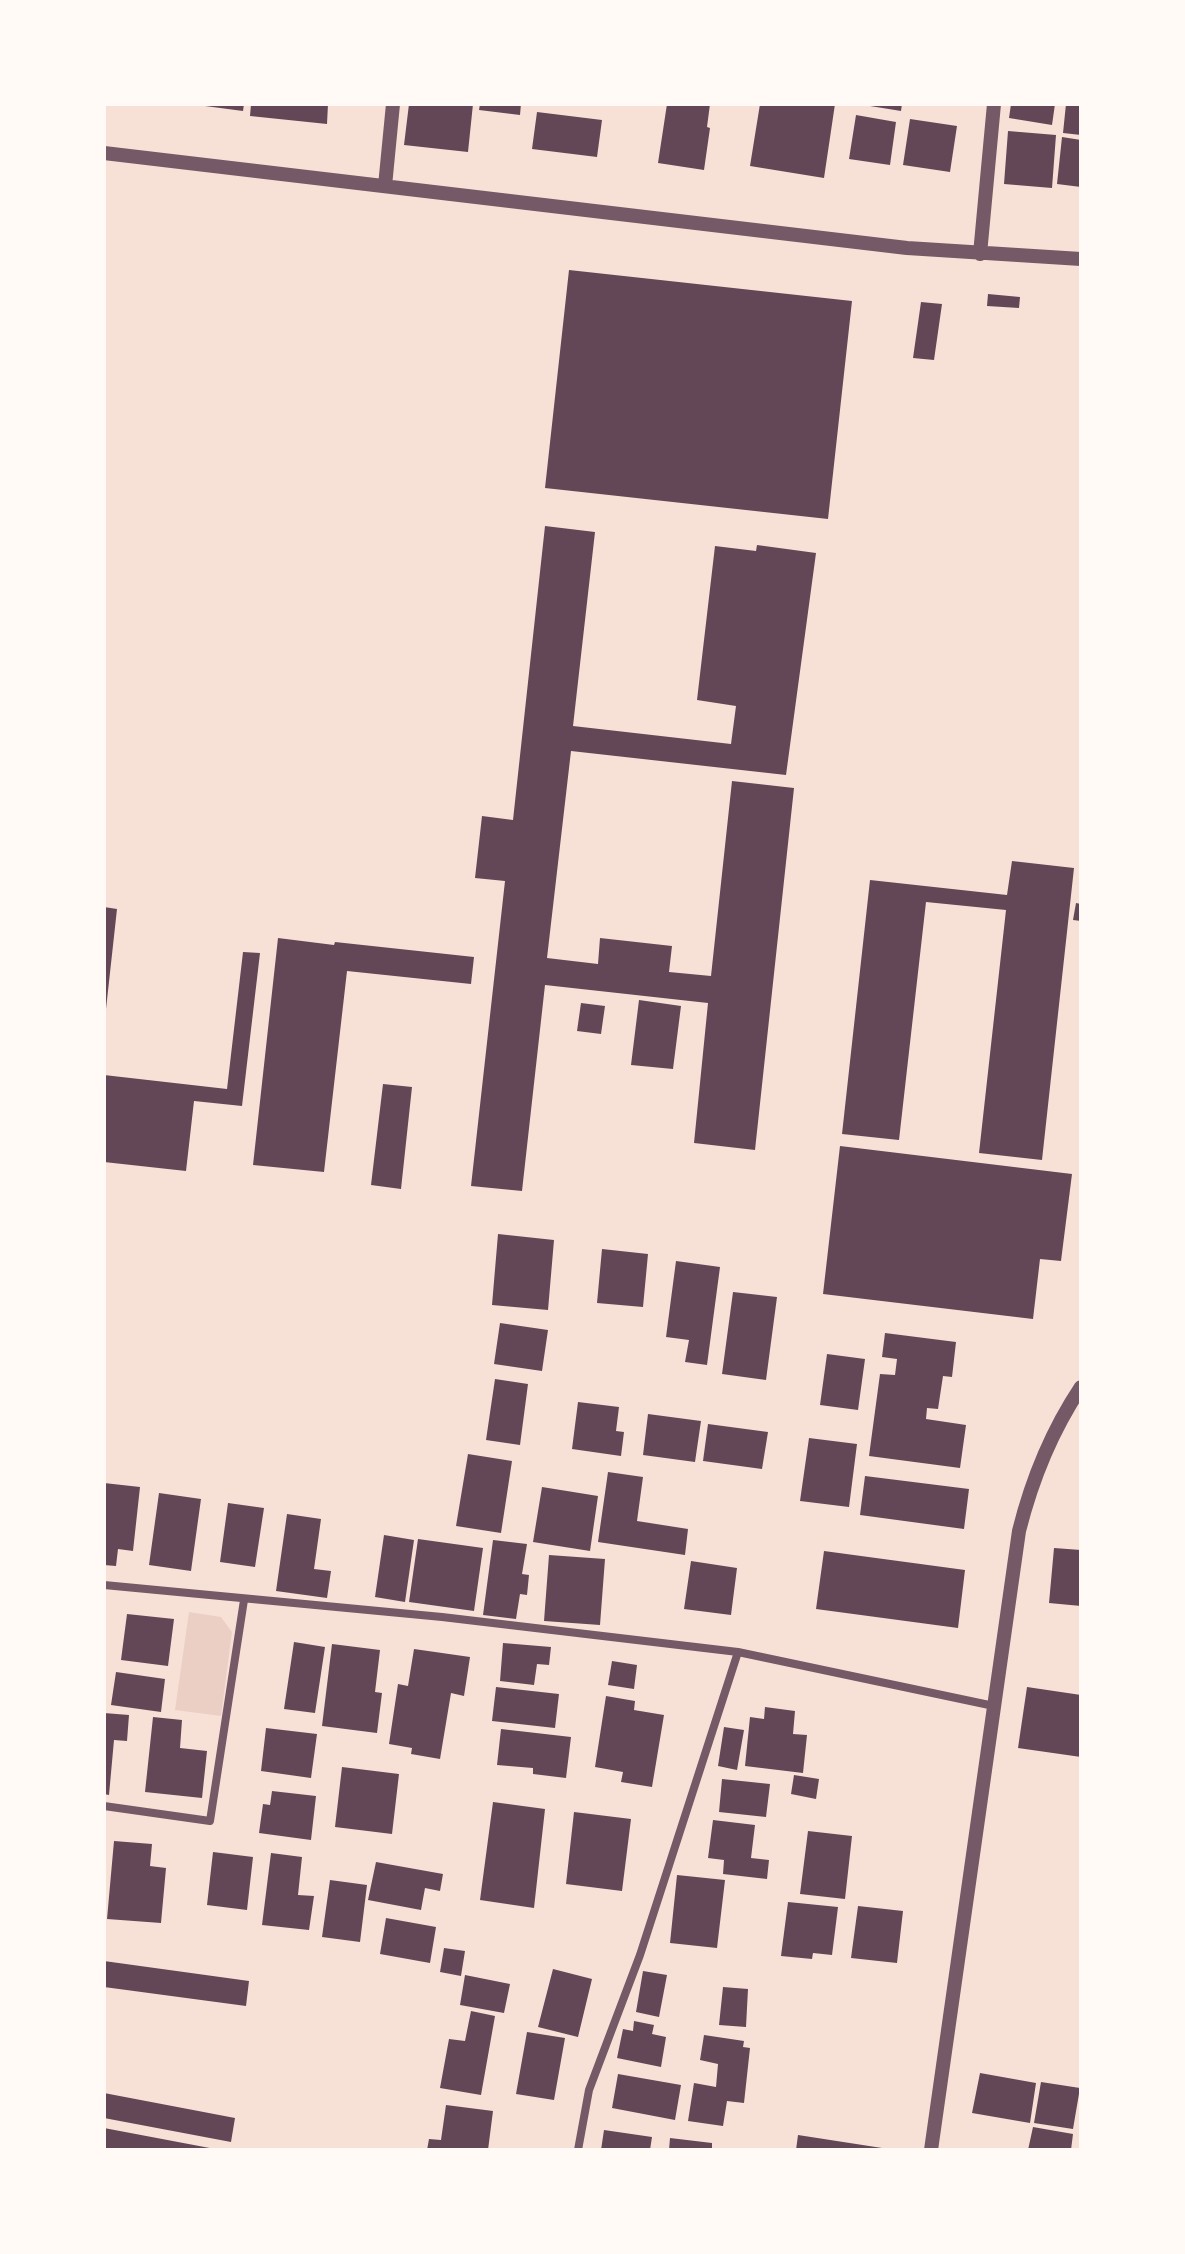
<!DOCTYPE html>
<style>
body{margin:0}
#map{position:relative;width:1185px;height:2254px;overflow:hidden;background:#f7e1d7;font-family:Manrope,sans-serif}
canvas{display:block}
.frame{position:absolute;inset:0;border:106px solid #fffaf5;pointer-events:none}
</style>
<div id="map">
<canvas width="1185" height="2254"></canvas>
<div class="frame"></div>
</div>
<script>
const g = document.querySelector('canvas').getContext('2d');
g.lineJoin = 'round';
function fillPath(path, color) { g.fillStyle = color; g.fill(path, 'evenodd'); }
function stroke(path, color, width, dash) { g.strokeStyle = color; g.lineWidth = width; g.lineCap = dash ? 'butt' : 'round'; g.setLineDash(dash || []); g.stroke(path); }
fillPath(new Path2D(`
 M189,1612l32,5 11,15 -11,84 -46,-6z`), '#ebcfc5');
fillPath(new Path2D(`
 M205,104h39l-1,7 -38,-5z
 M251,104h77l-1,20 -77,-8z
 M409,104h64l-5,48 -64,-7z
 M480,104h41l-1,11 -41,-5z
 M667,104h43l-3,23 3,1 -6,42 -46,-7z
 M760,104h75l-11,74 -74,-12z
 M870,104h32l-1,7 -31,-5z
 M1011,104h44l-3,21 -43,-7z
 M1066,104h15v31l-18,-2z
 M537,112l65,8 -5,37 -65,-8z
 M856,115l40,7 -6,43 -41,-6z
 M910,119l47,7 -7,46 -47,-7z
 M1008,131l48,4 -4,53 -48,-4z
 M1062,137l19,3v47l-24,-3z
 M569,270l283,31 -24,218 -283,-31z
 M988,294l32,3 -1,11 -32,-2z
 M921,302l21,2 -8,56 -21,-2z
 M545,526l50,6 -22,194 158,18 5,-38 -39,-6 18,-154 41,5 1,-6 59,8 -30,222 -215,-24 -24,207 51,6 2,-26 72,8 -3,26 42,4 21,-195 62,7 -39,362 -61,-7 14,-140 -163,-18 -23,206 -51,-5 34,-305 -30,-3 7,-62 31,4z
 M1012,861l62,7 -32,292 -63,-7 27,-243 -80,-8 -27,238 -57,-6 28,-254 137,15z
 M1076,903l5,1v17l-8,-1z
 M104,907l13,2 -11,100 -2,-1z
 M278,938l56,7 1,-3 139,15 -3,27 -124,-13 -23,201 -71,-7z
 M243,952l17,1 -18,153 -48,-5 -8,70 -82,-9v-87l123,14z
 M639,1000l42,6 -8,63 -42,-4z
 M581,1003l24,3 -4,28 -24,-3z
 M383,1084l29,3 -11,102 -30,-4z
 M840,1146l232,28 -11,87 -21,-2 -7,60 -210,-25z
 M498,1234l56,6 -6,70 -56,-5z
 M602,1249l46,5 -5,53 -46,-4z
 M676,1261l44,6 -13,98 -22,-3 4,-22 -23,-3z
 M733,1292l44,5 -11,83 -44,-6z
 M500,1323l48,7 -6,41 -48,-7z
 M885,1333l71,9 -4,35 -9,-1 -5,33 -11,-1 -1,11 40,6 -6,43 -91,-12 11,-82 15,1 2,-16 -15,-2z
 M827,1354l38,5 -7,51 -38,-5z
 M495,1379l33,5 -8,61 -34,-5z
 M578,1402l41,5 -3,24 8,1 -3,24 -49,-7z
 M648,1414l53,7 -6,41 -52,-7z
 M708,1424l60,8 -6,37 -59,-8z
 M809,1438l48,6 -8,63 -49,-6z
 M468,1454l44,7 -11,72 -45,-7z
 M608,1472l35,5 -6,44 51,8 -3,26 -87,-13z
 M865,1476l104,13 -5,40 -104,-14z
 M104,1483l36,4 -7,64 -15,-2 -2,17 -12,-1z
 M542,1487l56,9 -8,55 -57,-9z
 M159,1493l42,6 -10,72 -42,-6z
 M228,1503l36,5 -9,59 -35,-5z
 M287,1514l34,5 -7,50 17,2 -4,27 -51,-7z
 M384,1535l30,5 -9,62 -30,-5z
 M418,1539l65,9 -9,63 -65,-9z
 M493,1540l34,4 -5,30 7,1 -2,20 -7,-1 -4,25 -33,-4z
 M1054,1548l27,2v56l-32,-3z
 M824,1551l141,19 -7,58 -142,-19z
 M549,1555l56,4 -5,66 -56,-4z
 M691,1561l46,7 -6,47 -47,-6z
 M127,1614l47,5 -6,47 -47,-6z
 M294,1642l31,5 -10,66 -31,-4z
 M503,1643l48,4 -2,18 -12,-1 -3,21 -34,-4z
 M332,1644l48,6 -5,42 7,1 -5,40 -55,-7z
 M414,1649l56,8 -6,39 -13,-3 -11,66 -29,-5 1,-6 -23,-4 9,-60 10,2z
 M612,1661l25,4 -3,24 -26,-4z
 M116,1672l49,7 -4,33 -50,-7z
 M496,1687l63,7 -4,34 -63,-7z
 M1027,1687l54,8v62l-63,-9z
 M606,1696l29,5 -1,9 30,5 -12,72 -31,-5 2,-10 -28,-5z
 M765,1707l30,4 -2,23 14,1 -4,38 -58,-7 5,-49 14,2z
 M104,1713l25,2 -2,26 -13,-1 -5,55 -5,-1z
 M153,1717l29,3 -2,28 27,3 -5,47 -57,-6z
 M724,1727l20,3 -7,40 -19,-4z
 M266,1728l51,6 -6,44 -50,-7z
 M501,1729l70,8 -5,41 -33,-4v-6l-36,-3z
 M342,1767l57,7 -7,60 -57,-7z
 M794,1775l25,4 -3,20 -25,-5z
 M722,1779l48,5 -4,33 -47,-5z
 M272,1791l44,5 -5,44 -52,-7 4,-29 7,1z
 M493,1802l52,7 -11,99 -54,-8z
 M574,1812l57,7 -9,72 -56,-7z
 M713,1820l42,5 -4,33 18,2 -2,19 -44,-5 1,-14 -16,-2z
 M808,1831l44,5 -7,63 -45,-5z
 M114,1841l38,3 -2,22 16,2 -5,55 -54,-4z
 M213,1852l40,5 -6,53 -40,-5z
 M271,1853l31,4 -4,38 16,1 -5,34 -47,-5z
 M376,1862l67,12 -3,17 -15,-3 -4,22 -53,-10z
 M677,1875l48,5 -8,68 -47,-5z
 M330,1880l37,5 -7,57 -38,-5z
 M788,1902l50,5 -6,48 -19,-2 -1,6 -31,-3z
 M858,1906l45,5 -6,52 -46,-5z
 M386,1918l50,9 -6,36 -50,-9z
 M444,1948l21,3 -4,25 -21,-4z
 M104,1961l145,20 -3,25 -142,-19z
 M553,1969l39,10 -14,58 -40,-10z
 M643,1971l24,4 -8,42 -23,-5z
 M465,1975l45,9 -6,29 -44,-8z
 M723,1987l25,2 -2,38 -27,-2z
 M471,2011l24,5 -14,79 -41,-7 9,-49 16,2z
 M634,2021l20,4 -2,9 14,3 -5,30 -44,-9 6,-29 10,2z
 M527,2032l38,6 -11,62 -38,-6z
 M704,2035l40,6 -1,6 7,1 -6,55 -17,-2 -4,25 -35,-5 6,-38 22,4 2,-23 -18,-4z
 M980,2073l56,10 -6,40 -58,-10z
 M618,2074l63,11 -6,35 -63,-12z
 M1041,2082l39,6 -7,41 -39,-6z
 M104,2093l131,25 -4,24 -127,-24z
 M446,2105l47,6 -5,39h-61l2,-11 12,1z
 M1033,2127l40,7 -2,16h-43z
 M104,2128l111,21 -1,1h-110z
 M604,2130l48,7 -2,13h-49z
 M798,2135l84,13v2h-86z
 M670,2138l42,5v7h-43z`), '#644757');
stroke(new Path2D(`
 M104,1585l338,32 296,35 256,54
 M104,1806l106,15 34,-221
 M578,2150l11,-60 51,-135 98,-303`), '#755966', 8);
stroke(new Path2D(`
 M104,153l803,95 174,11
 M385,186l8,-82
 M980,254l14,-150
 M931,2150l88,-619c13,-52 32,-99 62,-144`), '#755966', 14);
</script>
